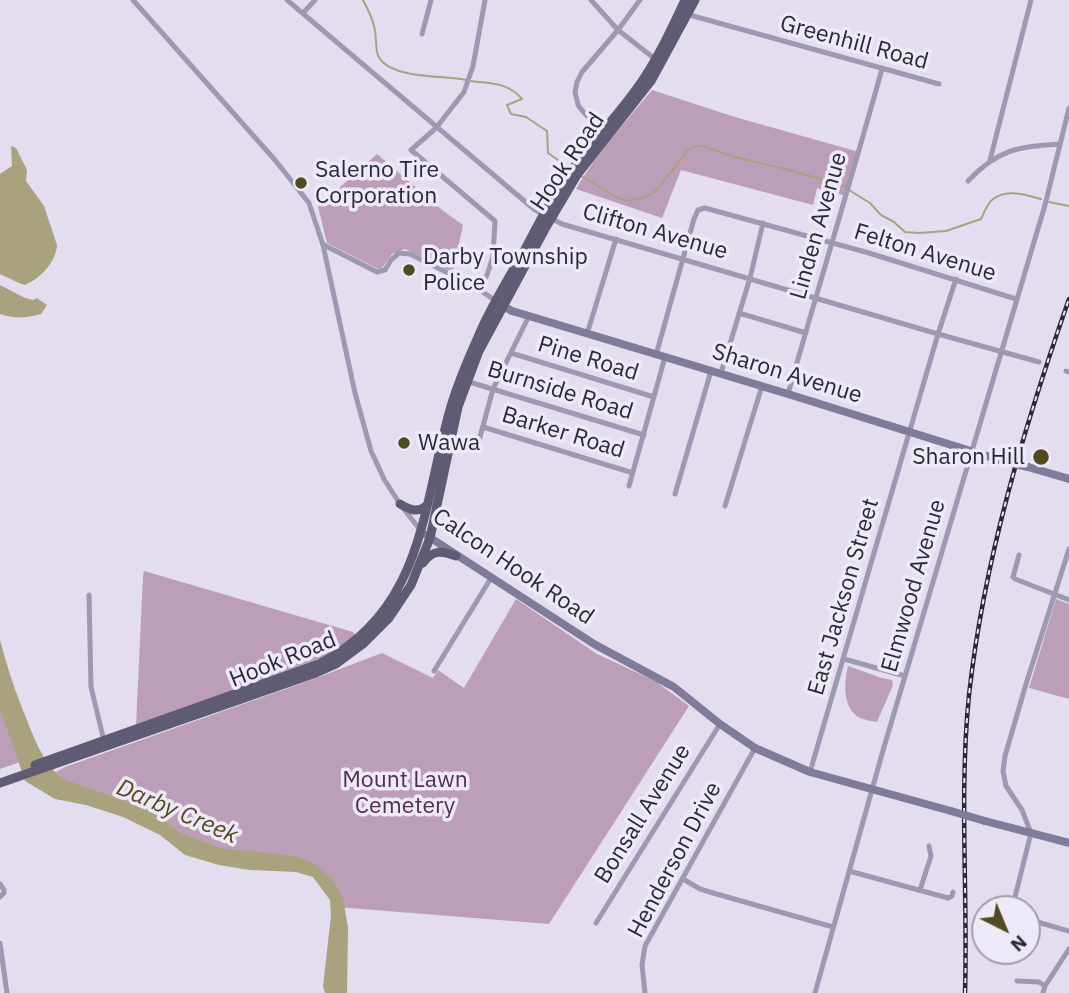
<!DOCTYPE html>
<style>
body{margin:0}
#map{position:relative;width:1069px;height:993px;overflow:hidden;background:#e3ddef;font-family:"IBM Plex Sans",sans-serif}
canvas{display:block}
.north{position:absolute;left:971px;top:895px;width:70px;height:70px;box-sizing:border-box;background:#eee9f7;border:2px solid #a09ca9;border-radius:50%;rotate:137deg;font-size:19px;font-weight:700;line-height:28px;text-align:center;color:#2a2934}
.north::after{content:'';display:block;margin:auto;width:24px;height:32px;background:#514b22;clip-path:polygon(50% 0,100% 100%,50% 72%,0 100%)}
</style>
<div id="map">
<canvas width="1069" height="993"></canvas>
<div class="north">N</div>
</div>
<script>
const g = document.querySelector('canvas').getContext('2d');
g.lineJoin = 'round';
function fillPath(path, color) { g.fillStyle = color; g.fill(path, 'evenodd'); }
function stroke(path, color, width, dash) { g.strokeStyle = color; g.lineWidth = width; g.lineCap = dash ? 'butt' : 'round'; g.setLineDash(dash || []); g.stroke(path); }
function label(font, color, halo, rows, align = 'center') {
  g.font = font + ' "IBM Plex Sans",sans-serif'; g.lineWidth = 7; g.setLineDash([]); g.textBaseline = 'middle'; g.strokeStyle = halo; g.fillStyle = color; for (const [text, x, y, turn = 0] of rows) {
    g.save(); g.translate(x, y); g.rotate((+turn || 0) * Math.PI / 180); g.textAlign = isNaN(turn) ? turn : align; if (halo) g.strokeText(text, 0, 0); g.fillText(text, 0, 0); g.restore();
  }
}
fillPath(new Path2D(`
 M652,90l83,27 124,35 -13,44 -29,-8 -4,17 -132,-35 -19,48 -86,-29c21,-36 49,-67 76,-99z
 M377,154l65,56 21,15 -10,47 -48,-23 -13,5 -10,14 -4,1 -51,-26 -9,-36z
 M144,571l209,61 3,4 -33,23 -187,66 7,-149z
 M516,599l81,55 58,27 34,25 -140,218 -212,-17 -26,-37 -69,-9 -199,-82 22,-12 246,-87 71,-27 51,25 5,-8 26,18z
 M1056,599l13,5v95l-40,-11z
 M848,666l34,12 10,2 1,5 -16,37c-5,-1 -12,-2 -17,-4 -18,-10 -16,-35 -12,-52z
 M0,704l20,58 -20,7z`), '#bd9eb9');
fillPath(new Path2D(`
 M11,146l5,2 11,22 -1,11 18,25 13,39c-1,17 -16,33 -32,40l-6,-2 -19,-9v-100l12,-8z
 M0,285l25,13 8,2 4,-2 10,7 -6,9c-15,4 -26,5 -41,0z
 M0,640c6,23 13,45 22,68 11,26 19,54 41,71l81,29 17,10 18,14 41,16 75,8 16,6 20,16 12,20 5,30 -1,65h-22l-2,-7 8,-70 -1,-16 -17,-23 -17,-5 -46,-2 -31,-5 -34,-10 -25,-20 -37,-18 -37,-12 -31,-6 -30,-18 -25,-72z`), '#a9a27f');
stroke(new Path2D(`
 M363,0c5,9 10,20 12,30 1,8 1,15 2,22 6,28 68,23 89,28
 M471,81c20,3 37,1 51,18l-15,6 4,9 15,3 21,14 1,22 20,14
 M581,176l35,21 12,4 14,-3 14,-7 32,-41 5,-3 11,-1 27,10 58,14 56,16 7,6 18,11 11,12 13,7 11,10 14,1 27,-2 35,-12c3,-6 6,-15 11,-19 14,-12 34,-5 49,-1
 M1049,202l20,4`), '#a9a27f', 2);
stroke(new Path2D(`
 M133,0l142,160 34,43 14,42 32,148 16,58 13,28 16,25 21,27
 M287,0l248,210 27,14 376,110 101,28
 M591,0l27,30 37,29
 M303,13l12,-13
 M686,14l253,70
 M422,34l9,-34
 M604,130l-19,-16 -7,-9 -3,-13 2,-10 5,-10 36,-42 22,-30
 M990,160l41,-160
 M968,181c30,-32 50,-34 91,-37
 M324,245l53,27 8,-2 6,-10 8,-7 11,1 64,32 22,15
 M479,289l8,-14 6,-18 2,-36 -84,-71 25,-22 28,-36 9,-26 12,-66
 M739,313l67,20
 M587,334l29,-95
 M511,353l143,44
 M656,355l38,-136 4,-9 7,-2 164,45 147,46
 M1066,371l3,1
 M721,373l29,-95 13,-55
 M466,381l178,54
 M788,394c31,-109 64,-217 94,-325
 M483,427l150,46
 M477,448l16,-59 36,-73
 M629,486l36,-129
 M675,494l36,-123
 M725,506l37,-120
 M1019,555l-6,22 2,2 54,21
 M89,595l2,92 13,54
 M844,659l61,17
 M434,671l57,-93
 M810,772l128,-438 18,-55
 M849,871l99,27 4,-2 1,-4
 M683,879l17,10 13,4 120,34
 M0,884l4,6v3l-4,4
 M920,890l11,-34 -2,-10
 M986,908l3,1
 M1012,909l19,-76 -9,-23 -16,-24 -3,-15 2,-15 21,-72 43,-135
 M1027,919l42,12
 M596,923l124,-199
 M0,943l7,50
 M1017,981l22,1 6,4
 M645,993l-3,-28 3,-19 110,-198
 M815,993l69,-246 161,-542 24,-97
 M1043,993l2,-7 24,-37`), '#9e98b2', 5);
stroke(new Path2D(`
 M498,303l14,8 17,5 259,78 218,68
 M1028,467l41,12
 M426,535l168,109 80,43 46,37 35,24 55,24 141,39
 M985,821l84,22`), '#807b9a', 8);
stroke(new Path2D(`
 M400,504c10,6 19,10 28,0
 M423,563c10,-14 19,-12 33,-7
 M35,765l284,-101c106,-54 103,-158 132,-258 7,-23 17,-47 27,-69 12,-29 29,-56 45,-84 15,-28 29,-57 48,-82 22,-30 48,-57 69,-87 18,-26 32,-56 45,-84
 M0,783l316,-110 20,-9 27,-20 26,-26 22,-33 19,-47 28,-131 21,-56 66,-122 32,-54 74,-94 44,-81`), '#5f5b75', 9);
const rail = new Path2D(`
 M965,993c3,-99 -6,-199 4,-298 15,-136 55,-267 100,-396`);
stroke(rail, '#2a2934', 4.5);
stroke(rail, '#eee9f7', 2, [5]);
stroke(new Path2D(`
 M1006,462l22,5
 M951,811l34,10`), '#807b9a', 8);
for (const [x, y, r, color] of [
 [301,183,7,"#514b22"],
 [409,270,7,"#514b22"],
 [404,443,7,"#514b22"],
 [1041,457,9,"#514b22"]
]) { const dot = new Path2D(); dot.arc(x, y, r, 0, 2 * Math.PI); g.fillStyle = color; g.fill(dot); stroke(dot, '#eee9f7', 2.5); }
label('23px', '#2a2934', '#eee9f7', [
 ["Greenhill Road",854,43,15],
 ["Hook Road",568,162,-56],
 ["Linden Avenue",819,226,-74],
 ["Clifton Avenue",655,232,16],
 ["Felton Avenue",925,253,17],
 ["Pine Road",588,359,17],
 ["Sharon Avenue",787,374,17],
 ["Burnside Road",560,391,17],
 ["Barker Road",563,433,17],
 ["Calcon Hook Road",513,567,34],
 ["Elmwood Avenue",914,586,-74],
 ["East Jackson Street",844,597,-74],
 ["Hook Road",283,660,-22],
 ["Bonsall Avenue",643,814,-58],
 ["Henderson Drive",675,860,-62]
]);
label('23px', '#2a2934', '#eee9f7', [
 ["Salerno Tire",315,170],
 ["Corporation",315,196],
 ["Darby Township",423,257],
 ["Police",423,283],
 ["Wawa",418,443],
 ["Sharon Hill",1025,457,"right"]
], 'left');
label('23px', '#502f4b', '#eee9f7', [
 ["Mount Lawn",405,780],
 ["Cemetery",405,806]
]);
label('italic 24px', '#514b22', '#eee9f7', [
 ["Darby Creek",177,812,23]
]);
</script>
